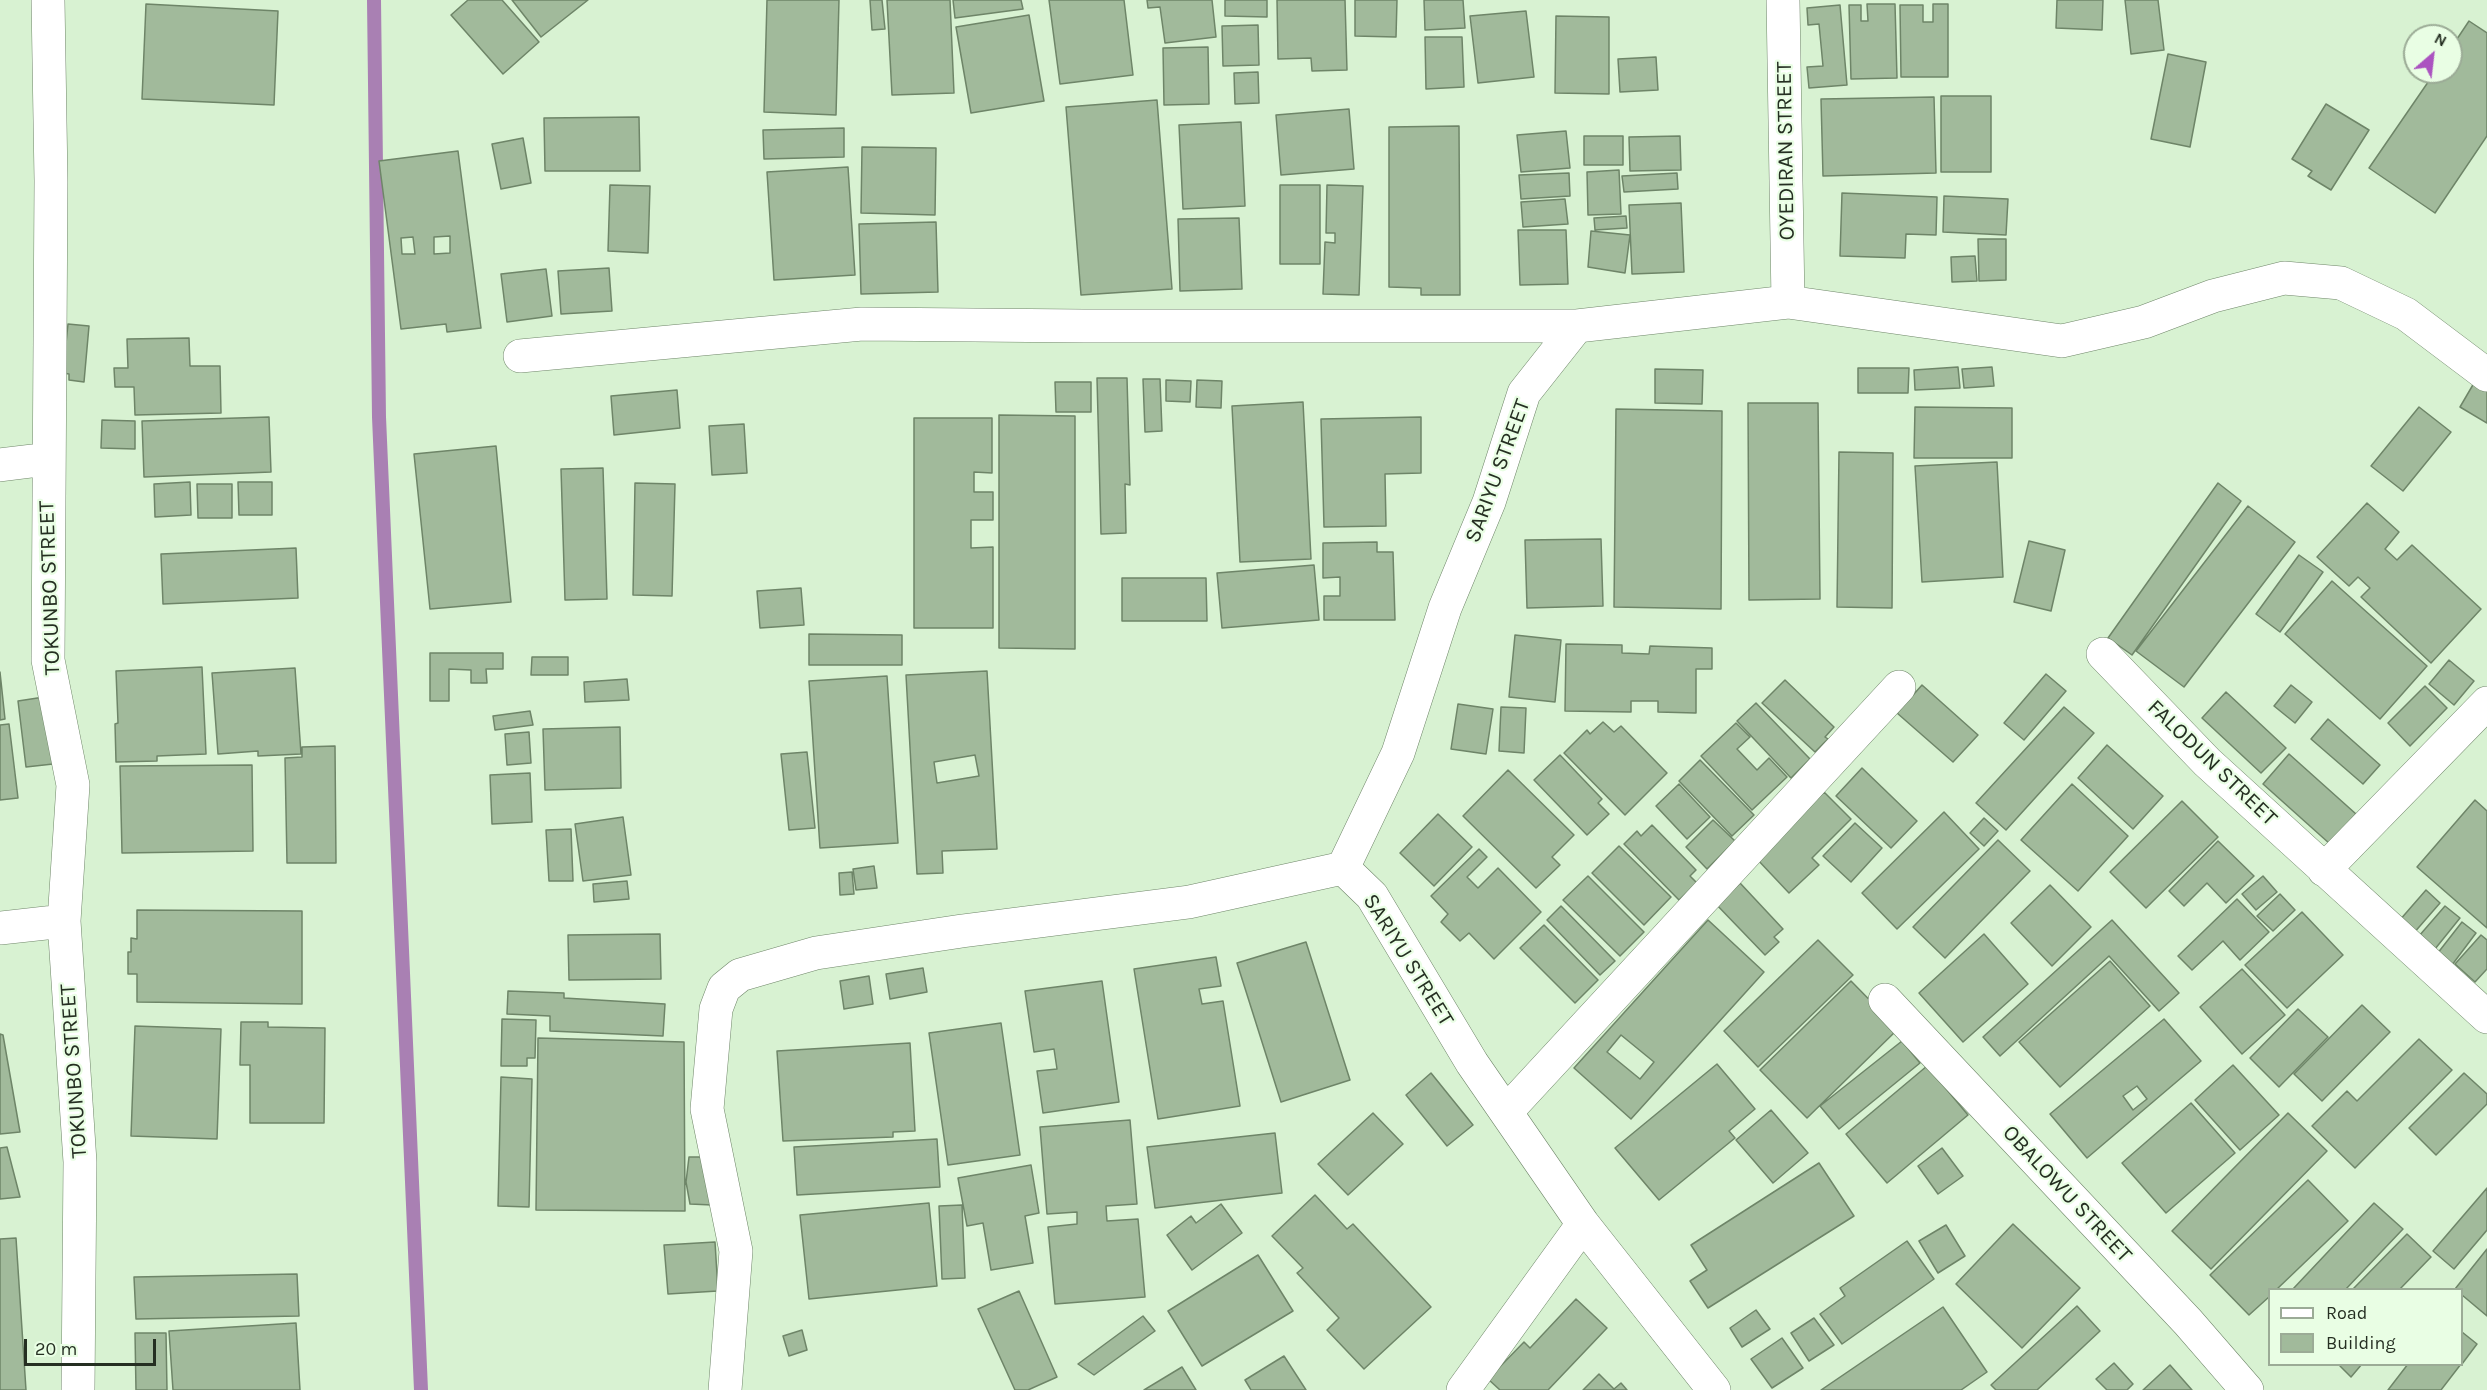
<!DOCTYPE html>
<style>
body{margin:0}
#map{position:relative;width:2487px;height:1390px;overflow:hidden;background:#d8f2d2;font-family:Karla,sans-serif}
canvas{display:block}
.legend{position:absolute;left:2268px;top:1288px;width:195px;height:78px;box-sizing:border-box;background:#e9fee4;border:2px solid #9bab96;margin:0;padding:8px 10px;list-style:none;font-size:18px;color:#252f22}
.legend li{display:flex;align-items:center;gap:12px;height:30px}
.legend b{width:30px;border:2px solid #9bab96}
.north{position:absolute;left:2403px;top:24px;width:60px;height:60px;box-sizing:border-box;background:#e9fee4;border:2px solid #9bab96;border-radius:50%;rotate:28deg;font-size:16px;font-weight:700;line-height:24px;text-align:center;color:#252f22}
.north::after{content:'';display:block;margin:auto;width:21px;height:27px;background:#ab53c0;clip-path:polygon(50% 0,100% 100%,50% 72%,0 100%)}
.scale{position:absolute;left:24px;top:1339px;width:132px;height:27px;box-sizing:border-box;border:3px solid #252f22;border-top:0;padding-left:8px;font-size:18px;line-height:21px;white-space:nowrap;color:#252f22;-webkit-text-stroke:4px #e9fee4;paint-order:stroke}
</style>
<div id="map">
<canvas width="2487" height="1390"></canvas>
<ul class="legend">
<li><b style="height:8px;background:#fff"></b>Road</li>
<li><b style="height:16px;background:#a1ba9b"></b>Building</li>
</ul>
<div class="north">N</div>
<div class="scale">20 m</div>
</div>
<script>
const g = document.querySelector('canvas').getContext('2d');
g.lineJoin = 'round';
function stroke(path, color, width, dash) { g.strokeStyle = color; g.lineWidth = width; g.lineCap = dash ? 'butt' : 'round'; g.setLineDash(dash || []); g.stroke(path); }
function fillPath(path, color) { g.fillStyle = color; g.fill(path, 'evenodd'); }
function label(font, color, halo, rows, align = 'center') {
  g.font = font + ' Karla,sans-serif'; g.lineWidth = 4.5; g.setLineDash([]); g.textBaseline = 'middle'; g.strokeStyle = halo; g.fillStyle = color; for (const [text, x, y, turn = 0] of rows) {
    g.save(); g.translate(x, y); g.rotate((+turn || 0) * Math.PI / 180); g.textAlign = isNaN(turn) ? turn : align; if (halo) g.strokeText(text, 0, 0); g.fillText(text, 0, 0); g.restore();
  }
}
stroke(new Path2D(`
 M374,0l5,417 42,973`), '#a980b3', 14);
const building = new Path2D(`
 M468,0h34l37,42 -36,32 -52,-59z
 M512,0h76l-47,37z
 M767,0h72l-3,115 -72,-3z
 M870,0h12l3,29 -13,1z
 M887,0h63l4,93 -62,2z
 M953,0h68l2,9 -68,9z
 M1049,0h75l9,75 -73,9z
 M1147,0h65l4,37 -51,6 -5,-36 -12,1z
 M1225,0h42v17l-42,-1z
 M1277,0h68l2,70 -35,1 -1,-13 -33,1z
 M1355,0h42l-1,37 -41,-1z
 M1424,0h39l2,28 -40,2z
 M2057,0h46l-1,30 -46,-2z
 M2125,0h33l6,50 -33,4z
 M146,4l132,7 -4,94 -132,-6z
 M1867,4h28l2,74 -46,1 -2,-74h12v16h7z
 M1933,4h15v73h-47l-1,-72h23v17h10z
 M1840,5l7,80 -38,3 -2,-21 16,-1 -4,-42 -11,1 -1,-17z
 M1526,11l8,66 -56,6 -8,-67z
 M1029,15l15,86 -73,12 -15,-86z
 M1556,16l53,1v77l-54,-1z
 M2469,21l18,12v103l-52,77 -66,-45 66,-96h16v-24z
 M1258,25l1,40 -36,1 -1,-40z
 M1425,37h37l2,50 -38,2z
 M1208,47l1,57 -45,1 -1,-57z
 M2168,54l38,8 -16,85 -39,-8z
 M1656,57l2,33 -38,2 -2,-33z
 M1258,72l1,31 -24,1 -1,-31z
 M1941,96h50v76h-50z
 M1934,97l2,76 -113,3 -2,-77z
 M1157,100l15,189 -91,6 -15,-188z
 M2326,104l43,26 -38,60 -23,-14 4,-5 -20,-12z
 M1349,109l5,60 -73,6 -5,-60z
 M639,117l1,54h-95l-1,-53z
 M1241,122l4,84 -62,3 -4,-84z
 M1459,126l1,169h-39v-7l-32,-1v-160z
 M844,128v29l-80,2 -1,-29z
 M1566,131l4,37 -49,4 -4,-37z
 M1584,136h39v29h-39z
 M1680,136l1,34 -51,1 -1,-34z
 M523,138l8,45 -30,6 -9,-45z
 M862,147l74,1 -1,67 -74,-2z
 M458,151l23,177 -34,4 -1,-8 -45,5 -22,-168zM450,236v17l-16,1v-17zM413,237l2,17h-13l-1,-16z
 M848,167l7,108 -81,5 -7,-108z
 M1619,170l2,44 -33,1 -1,-43z
 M1569,173l1,23 -49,3 -2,-24z
 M1677,173l1,16 -54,3 -2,-16z
 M610,185l40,1 -2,67 -40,-2z
 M1280,185h40v79h-40z
 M1327,185l36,1 -4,109 -36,-1 2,-52 10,1v-10h-9z
 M1842,193l95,4 -1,38 -30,-1 -1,24 -65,-2z
 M1944,196l64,3 -2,36 -63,-3z
 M1565,199l3,25 -45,3 -2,-25z
 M1681,203l3,69 -52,2 -3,-69z
 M1626,216l1,12 -32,2 -1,-12z
 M1239,218l3,71 -62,2 -2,-72z
 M936,222l2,70 -77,2 -2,-70z
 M1518,230h48l2,54 -48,1z
 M1591,231l39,4 -5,38 -37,-6z
 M1978,239h28v41l-27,1z
 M1975,256l2,25 -25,1 -1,-25z
 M609,268l3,43 -51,3 -3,-43z
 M546,269l6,47 -45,6 -6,-48z
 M68,324l21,2 -5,56 -15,-2v-6l-6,-1z
 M189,338l1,28h30l1,47 -86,2 -1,-28h-19l-1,-19h14l-1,-29z
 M1958,367l2,21 -45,2 -1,-20z
 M1992,367l2,19 -30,2 -2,-19z
 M1858,368h51l-1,25h-50z
 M1655,369l48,1 -1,34 -47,-1z
 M1097,378h30l3,107 -5,-1 1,49 -25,1z
 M1143,379h17l2,52 -17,1z
 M1166,380l25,1 -1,21 -24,-1z
 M1197,380l25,1 -1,27 -25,-1z
 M1055,382h36v30h-35z
 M2474,383l13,8v32l-27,-16z
 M677,390l3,38 -66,7 -3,-39z
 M1303,402l8,157 -71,3 -8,-156z
 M1748,403h70l2,196 -71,1z
 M1915,407l97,1v50h-98z
 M2419,407l32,25 -48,59 -32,-25z
 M1616,409l106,2 -1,198 -107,-2z
 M999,415l76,1v233l-76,-1z
 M269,417l2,55 -127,5 -2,-56z
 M1421,417v56l-36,1 1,52 -62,1 -3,-108z
 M914,418h78v55l-18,-1v20h19v28h-22v28l22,-1v81h-79z
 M102,420l33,1v28l-34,-1z
 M744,424l3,49 -35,2 -3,-49z
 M496,446l15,156 -81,7 -16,-155z
 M1839,452l54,1 -1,155 -55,-1z
 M1997,462l6,115 -81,5 -7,-116z
 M603,468l4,131 -42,1 -4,-131z
 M190,482l1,33 -36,2 -1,-33z
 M238,482h34v33h-33z
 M635,483l40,1 -3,112 -39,-1z
 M2218,483l23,18 -109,154 -24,-17z
 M197,484h35v34h-34z
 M2367,503l32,29 -14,17 12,11 15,-15 69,64 -50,54 -70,-66 9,-9 -12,-11 -9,9 -32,-29z
 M2248,506l47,36 -111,145 -48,-36z
 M1601,539l2,67 -76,2 -2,-68z
 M2029,541l36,9 -14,61 -37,-9z
 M1377,542v10h16l2,68h-71v-24h16v-19l-17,1v-35z
 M296,548l2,50 -135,6 -2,-50z
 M2299,555l24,17 -43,60 -24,-18z
 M1314,565l5,55 -97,8 -5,-55z
 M1122,578h84l1,43h-85z
 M2332,581l95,85 -47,53 -95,-85z
 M801,588l3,37 -44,3 -3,-37z
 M809,634l93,1v30h-93z
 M1515,635l46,5 -6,62 -46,-5z
 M1566,644l56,1v8l27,1 1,-8 62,2v21h-16v44l-38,-1v-11h-27v11l-66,-1z
 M430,653h73v16h-17l1,14h-16v-13l-22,-1v32h-19z
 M532,657h36v18h-37z
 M2449,660l25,21 -20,24 -25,-21z
 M202,667l4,87 -49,2v5l-41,1 -1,-38 3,-1 -2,-52z
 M295,668l6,86 -43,2v-5l-40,3 -6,-81z
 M987,671l10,178 -55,2 1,22 -26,1 -11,-199zM975,755l4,21 -42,7 -3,-21z
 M0,672l5,47 -5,1z
 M2046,674l20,17 -42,49 -20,-17z
 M887,676l11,167 -78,5 -11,-167z
 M627,679l2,21 -44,2 -1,-20z
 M1785,680l49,47 -9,10 3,2 -13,13 -53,-49z
 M1922,685l56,50 -25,27 -56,-49z
 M2291,685l21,17 -17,21 -21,-17z
 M2425,686l22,22 -37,38 -22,-23z
 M2226,692l60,56 -25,25 -59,-55z
 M44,697l9,67 -27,3 -8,-66z
 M1756,703l54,56 -19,19 -54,-57z
 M1458,704l35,5 -7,45 -35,-5z
 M1501,707l25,1 -2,45 -25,-2z
 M2064,707l30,26 -88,97 -30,-27z
 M530,711l3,14 -38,5 -2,-14z
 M2328,719l52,46 -17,19 -52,-45z
 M1603,722l11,10 7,-6 46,47 -42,42 -61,-62 23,-23 3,4z
 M1736,723l14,14 -13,12 20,21 12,-12 18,19 -35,33 -51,-54z
 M9,724l9,74 -18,2v-75z
 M620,727l1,61 -76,2 -2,-61z
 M529,732l2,31 -24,2 -2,-31z
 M2107,745l56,51 -30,33 -55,-51z
 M335,746l1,117h-49l-2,-105 17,-1v-10z
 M807,752l8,76 -26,2 -8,-76z
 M2289,754l67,60 -26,30 -67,-60z
 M1560,755l42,44 -4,4 11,11 -22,21 -53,-55z
 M1700,760l54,55 -22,21 -53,-55z
 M252,765l1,86 -131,2 -2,-87z
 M1862,768l55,53 -26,27 -55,-52z
 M1508,770l66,65 -22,22 8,8 -24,23 -73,-72z
 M530,773l2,49 -40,2 -2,-49z
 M1679,784l31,33 -23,22 -31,-33z
 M2072,784l56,52 -50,55 -57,-51z
 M1824,792l27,27 -39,39 7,7 -30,28 -33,-35z
 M2475,800l12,11v117l-70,-61z
 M2182,801l36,36 -72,71 -36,-36z
 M1944,812l35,37 -82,80 -35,-36z
 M1438,814l34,33 -38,39 -34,-33z
 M623,817l8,58 -48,6 -8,-57z
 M1984,818l14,13 -14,15 -14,-13z
 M1713,820l22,21 -28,28 -21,-22z
 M1855,823l27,25 -31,34 -28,-26z
 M1652,825l44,45 -6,6 7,7 -18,17 -55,-56 13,-13 4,5z
 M571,829l2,52h-24l-3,-51z
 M1998,840l32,31 -85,87 -32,-31z
 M2218,841l36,35 -28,27 -19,-20 -23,23 -15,-15z
 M1619,846l52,51 -27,28 -52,-52z
 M1479,849l8,8 -20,20 11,11 20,-20 43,44 -47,47 -25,-26 -9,8 -19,-19 7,-8 -17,-18z
 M874,866l3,22 -21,2 -3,-21z
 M852,872l2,22 -14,1 -1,-22z
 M1588,876l56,56 -24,24 -57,-56z
 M2263,876l14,16 -21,18 -14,-16z
 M627,881l2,18 -35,3 -1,-18z
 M1740,883l43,46 -9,8 5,5 -14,13 -52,-54 17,-8z
 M2050,885l41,42 -39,39 -41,-43z
 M2426,890l14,13 -27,31 -14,-13z
 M2280,894l15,16 -22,21 -16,-15z
 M2237,899l32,33 -29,28 -17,-19 -31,29 -14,-14z
 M1561,906l54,55 -15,14 -53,-55z
 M2445,906l15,12 -25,31 -16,-13z
 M137,910l165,1v93l-165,-2v-28h-9v-22h3v-14l6,1z
 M2302,912l41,43 -56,53 -42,-43z
 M1708,920l56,52 -133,147 -57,-51zM1621,1035l33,27 -14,17 -33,-27z
 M2112,920l67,73 -20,18 -50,-55 -109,100 -17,-19z
 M2462,922l14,11 -24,32 -15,-11z
 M1544,925l54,55 -23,23 -55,-55z
 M660,934l1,45 -92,1 -1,-45z
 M1984,934l44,50 -65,58 -44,-49z
 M2481,935l6,5v29l-12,13 -20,-18z
 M1818,940l35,35 -95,92 -34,-36z
 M1306,942l44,138 -69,22 -44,-139z
 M1216,957l5,29 -22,3 3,15 21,-3 17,105 -82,13 -24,-150z
 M2110,961l40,45 -90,81 -41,-45z
 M923,968l4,24 -37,7 -4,-25z
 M2242,969l43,46 -43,39 -42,-47z
 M869,976l4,28 -29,5 -4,-28z
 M1102,981l17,121 -76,11 -6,-42 20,-2 -3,-20 -20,3 -9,-61z
 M1851,981l47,48 -91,89 -47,-48z
 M508,991l56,2v5l101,6 -2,32 -113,-5v-15l-43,-2z
 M2362,1005l28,27 -68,69 -28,-27z
 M2298,1009l30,28 -49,50 -29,-29z
 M502,1019l34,1 -1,38h-8v8h-26z
 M2164,1019l37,42 -114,97 -37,-44zM2137,1086l10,13 -14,11 -10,-14z
 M241,1022h27v5l57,1 -1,95h-74v-58h-10z
 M1001,1023l19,132 -72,10 -19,-132z
 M135,1026l86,3 -4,110 -86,-3z
 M0,1034l3,1 17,97 -20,2z
 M538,1038l146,4 1,169 -149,-1z
 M2419,1039l33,31 -97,98 -43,-42 35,-35 10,10z
 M1902,1041l18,22 -81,66 -19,-23z
 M910,1043l5,88 -22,1v5l-110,4 -6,-90z
 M1717,1064l38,45 -26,22 6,7 -76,62 -44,-52z
 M2233,1065l46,50 -39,35 -45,-50z
 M1927,1066l41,49 -81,68 -41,-49z
 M1431,1073l42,52 -26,21 -41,-51z
 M2464,1073l23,21v10l-51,51 -27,-27z
 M501,1077l31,2 -3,128 -31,-1z
 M2191,1103l44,50 -69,60 -44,-50z
 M1771,1110l37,43 -35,30 -37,-43z
 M1373,1113l30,31 -55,51 -30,-31z
 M2288,1113l39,38 -116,118 -39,-38z
 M1130,1120l7,84 -31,2 1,15 31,-2 7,78 -90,7 -7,-77 29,-3v-12l-30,2 -7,-87z
 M1275,1133l7,60 -127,15 -8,-61z
 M937,1139l3,48 -143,8 -3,-48z
 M7,1147l13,50 -20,2v-51z
 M1942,1148l21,28 -25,18 -20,-28z
 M689,1157h23v48l-22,-1 -4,-22z
 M1819,1163l35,53 -146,92 -18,-27 17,-11 -16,-25z
 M1031,1165l8,48 -14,3 8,47 -42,7 -8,-47 -16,3 -9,-48z
 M2308,1180l40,41 -72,69h-6v6l-21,19 -39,-40z
 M2487,1188v42l-33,39 -21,-18z
 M1315,1195l32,34 6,-5 78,83 -67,62 -37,-39 12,-12 -42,-45 6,-5 -31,-32z
 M929,1203l8,83 -128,13 -9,-84z
 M2374,1203l29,26 -58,61h-53z
 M1221,1204l21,29 -50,37 -25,-35 24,-19 5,7z
 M962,1205l3,73 -23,1 -3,-73z
 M2013,1224l67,64 -58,60 -66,-64z
 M1946,1225l19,31 -27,17 -19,-32z
 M2407,1234l24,23 -32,33h-47z
 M16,1238l10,152h-26v-151z
 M1907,1241l27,38 -92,65 -22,-30 25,-18 -5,-8z
 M715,1242l3,49 -50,3 -4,-49z
 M2487,1249v67l-25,-21v-5l-7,-1z
 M1258,1255l35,56 -91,55 -34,-55z
 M297,1274l2,42 -163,3 -2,-42z
 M1019,1291l38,86 -29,13h-13l-37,-81z
 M1576,1299l31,29 -59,62h-48l-12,-11 36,-37 6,6z
 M2077,1306l23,25 -63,59h-41l-5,-5z
 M1943,1307l44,65 -26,18h-140z
 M1756,1310l14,19 -28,18 -12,-19z
 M1143,1316l12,15 -61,44 -16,-11z
 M1814,1318l20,27 -25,16 -18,-28z
 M296,1323l4,67h-127l-4,-59z
 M802,1330l5,20 -18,6 -6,-20z
 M2462,1332l15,12 -15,20z
 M135,1333h31l1,57h-31z
 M1782,1338l21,30 -31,20 -21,-29z
 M1284,1356l22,34h-55l-6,-10z
 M2114,1363l19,21 -6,6h-20l-11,-11z
 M2342,1364h20l-11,13 -11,-11z
 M2408,1364h53l-20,26h-53z
 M2170,1365l22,25h-49z
 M1182,1367l14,23h-52z
 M1599,1374l15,15 7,-6 6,7h-44z`);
fillPath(building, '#a1ba9b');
stroke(building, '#6e8568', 1.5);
const minor = new Path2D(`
 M48,0l3,181 -3,479 25,125 -9,136 16,241 -2,228
 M1783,0l5,302
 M1577,326l-53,67 -35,109 -44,106 -47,145 -55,115 29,28 100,167 111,161 131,166
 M520,356l342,-32 222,2h493l211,-24 274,39 82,-19 69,-26 71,-18 57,5 65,31 81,61
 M0,465l48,-6
 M2103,654l104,108 280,255
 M2324,870l163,-167
 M0,928l64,-7
 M1885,1000l303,322 59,68
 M1506,1112l393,-425
 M725,1390l11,-139 -29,-142 9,-100 8,-21 16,-13 76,-22 146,-22 227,-29 154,-34
 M1463,1390l120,-166`);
stroke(minor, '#6f8669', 34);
stroke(minor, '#fff', 33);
label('22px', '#252f22', '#e9fee4', [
 ["OYEDIRAN STREET",1786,151,-91],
 ["SARIYU STREET",1498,471,-70],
 ["TOKUNBO STREET",50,588,-92],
 ["FALODUN STREET",2212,763,44],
 ["SARIYU STREET",1408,960,58],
 ["TOKUNBO STREET",74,1071,-94],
 ["OBALOWU STREET",2067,1194,47]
]);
</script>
